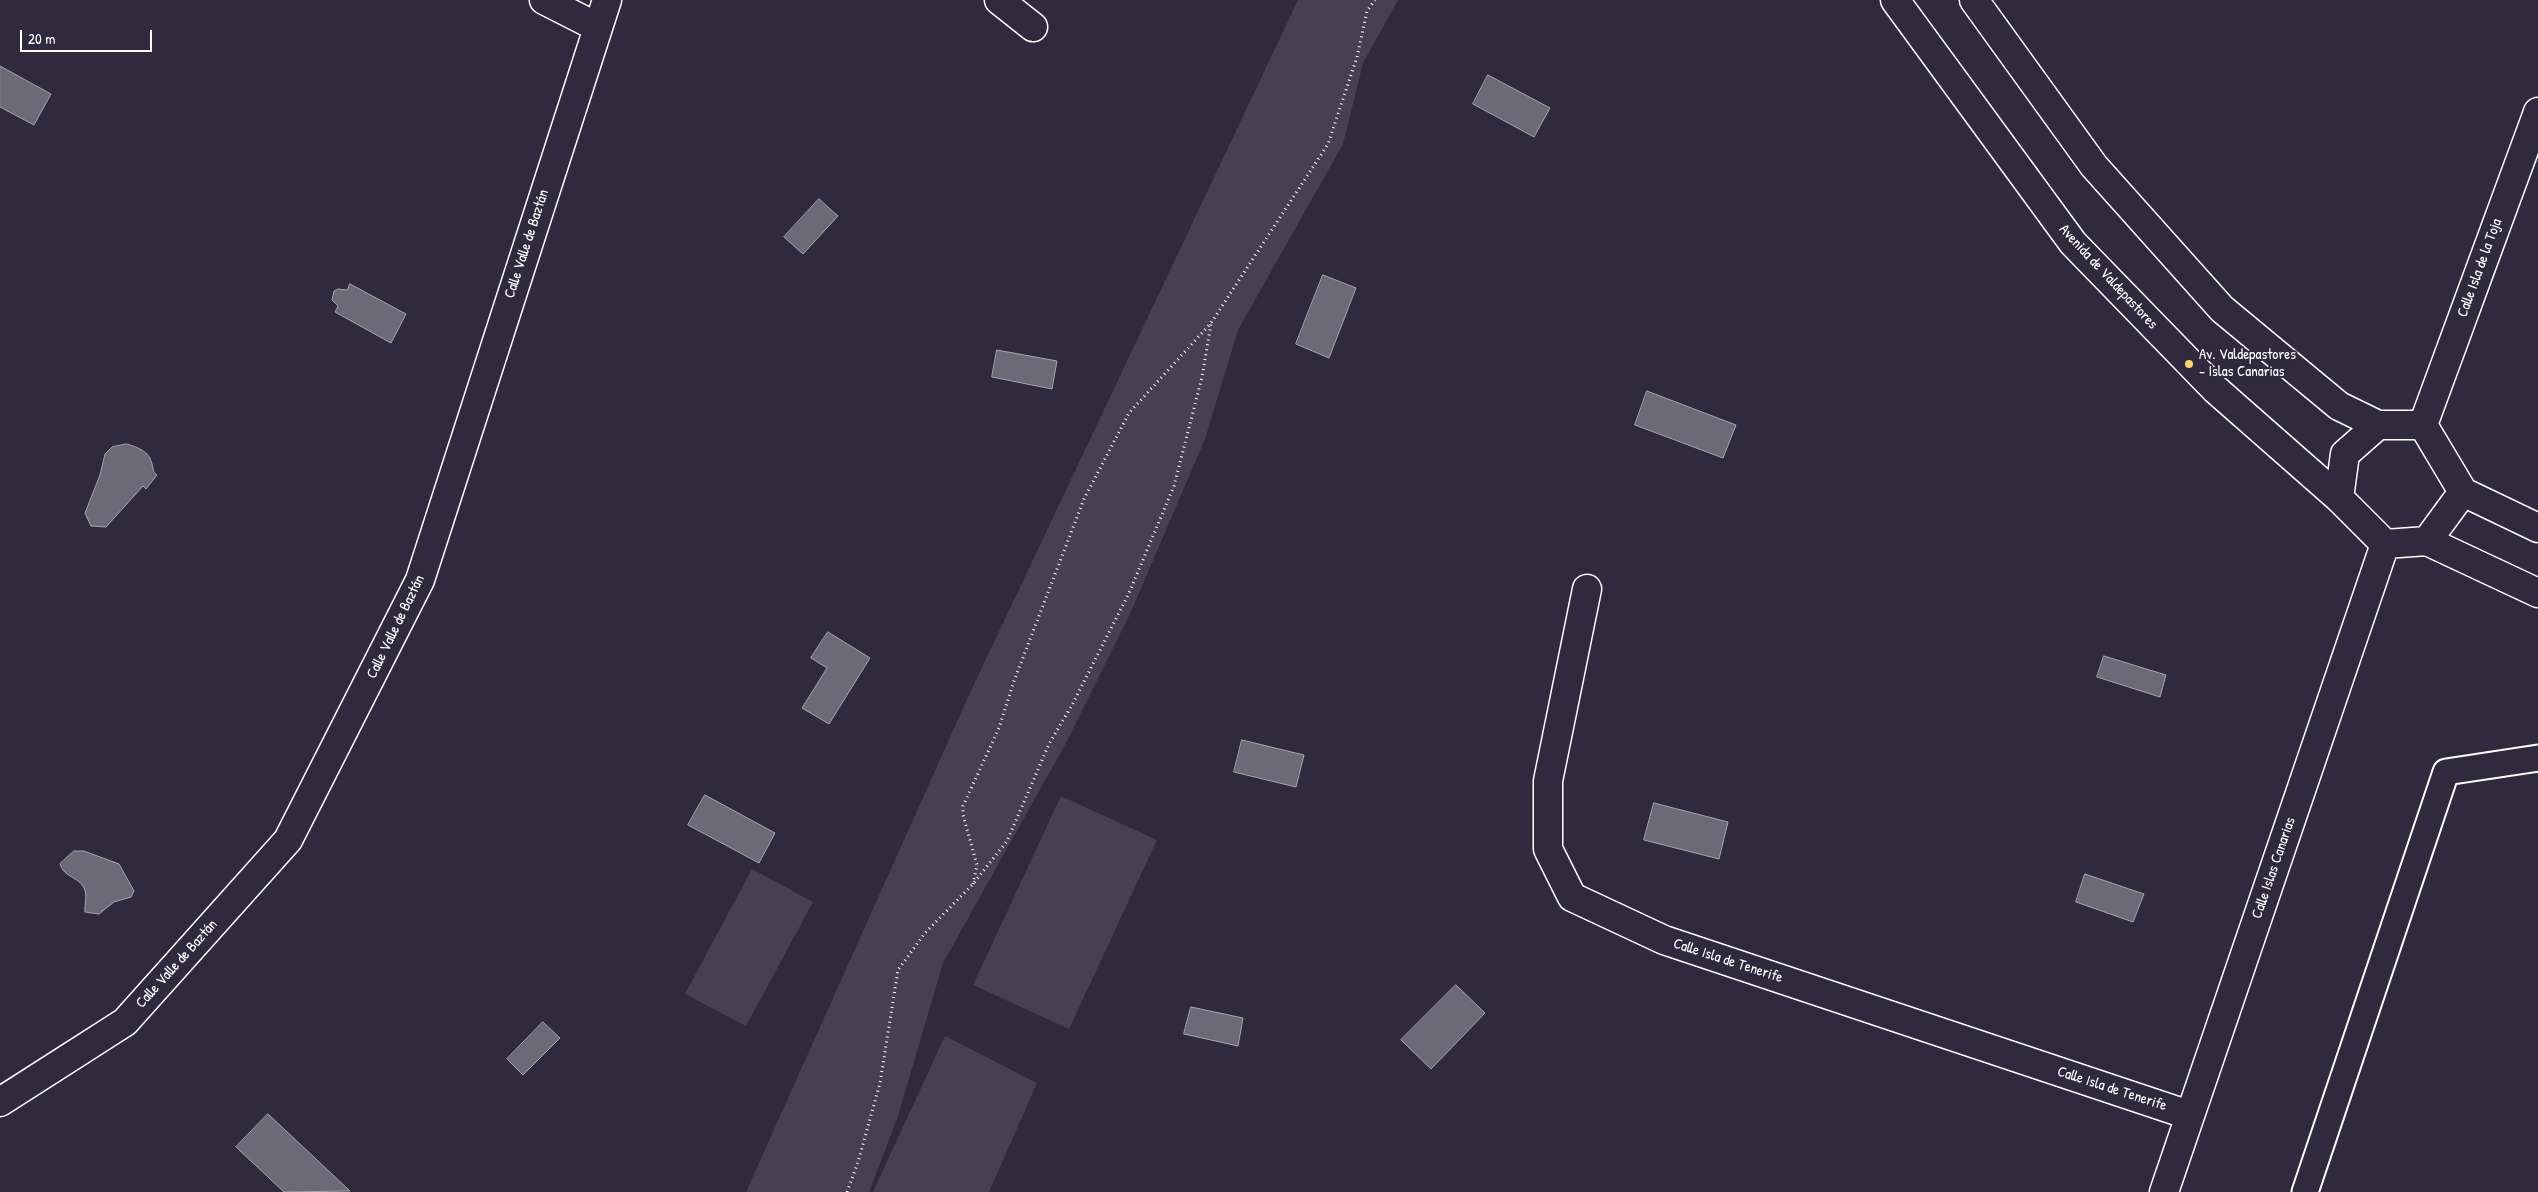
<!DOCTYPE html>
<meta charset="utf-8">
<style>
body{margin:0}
#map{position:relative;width:2538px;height:1192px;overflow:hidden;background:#2f2a3d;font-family:"Patrick Hand",sans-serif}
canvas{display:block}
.scale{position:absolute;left:20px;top:30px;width:132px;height:22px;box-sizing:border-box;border:2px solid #fff;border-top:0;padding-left:6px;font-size:15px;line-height:18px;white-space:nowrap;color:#fff;-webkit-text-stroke:4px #2f2a3d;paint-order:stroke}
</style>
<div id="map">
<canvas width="2538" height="1192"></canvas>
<div class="scale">20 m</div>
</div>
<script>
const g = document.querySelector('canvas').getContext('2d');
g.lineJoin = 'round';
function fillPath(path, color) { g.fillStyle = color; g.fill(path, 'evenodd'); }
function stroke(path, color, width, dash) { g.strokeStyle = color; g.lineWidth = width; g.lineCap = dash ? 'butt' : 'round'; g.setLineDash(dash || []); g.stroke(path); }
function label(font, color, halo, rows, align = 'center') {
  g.font = font + ' "Patrick Hand",sans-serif'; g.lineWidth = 4; g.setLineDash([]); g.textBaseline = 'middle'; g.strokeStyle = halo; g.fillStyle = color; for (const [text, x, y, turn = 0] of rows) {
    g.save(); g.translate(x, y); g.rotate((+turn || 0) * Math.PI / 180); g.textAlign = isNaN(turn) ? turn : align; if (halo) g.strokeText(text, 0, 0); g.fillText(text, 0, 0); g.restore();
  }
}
fillPath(new Path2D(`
 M1298,0h100l-35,63 -20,81 -105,186 -33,109 -75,175 -64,129 -123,220 -45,153 -29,76h-123l223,-497z
 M1061,796l96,44 -88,189 -96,-44z
 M752,869l61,33 -67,124 -61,-32z
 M945,1036l92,47 -48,109h-116z`), '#464152');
const water = new Path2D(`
 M0,66l51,28 -17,31 -34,-18z
 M1488,75l62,33 -16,29 -61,-33z
 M819,199l19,17 -35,38 -19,-17z
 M1323,275l33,13 -27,70 -33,-14z
 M350,284l56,30 -15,29 -56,-31 3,-6 -6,-6 2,-9 4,-2 9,1z
 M997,350l60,11 -5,28 -60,-12z
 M1647,391l89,34 -13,33 -88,-33z
 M127,444c12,4 22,7 25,20 2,6 0,7 5,11l-11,14 -3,-3 -37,41 -15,-1 -6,-13 15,-38 5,-21 7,-7z
 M828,632l42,26 -41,66 -27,-16 25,-40 -16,-10z
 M2104,656l62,19 -6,22 -63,-20z
 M1242,740l62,15 -8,32 -62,-15z
 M705,795l70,38 -16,30 -71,-38z
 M1654,803l74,19 -9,37 -75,-19z
 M74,851h10l35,13 15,27 -3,6 -17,5 -15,12 -14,-2c-1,-7 3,-16 -1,-24 -6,-12 -20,-10 -24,-24z
 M2085,874l59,20 -11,28 -57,-20z
 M1456,985l29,28 -54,56 -30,-29z
 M1191,1007l52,11 -5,28 -54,-12z
 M543,1022l17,16 -37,37 -16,-16z
 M268,1114l82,77 -66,1 -48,-45z`);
fillPath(water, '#6d6a77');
stroke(water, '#a7a6ad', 1);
const lane = new Path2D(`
 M2305,1192l141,-420 92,-14`);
const street = new Path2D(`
 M544,0l53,27
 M999,0l34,27
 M1895,0l178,243 142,146 124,109 46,46
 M1974,0l120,166 128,143 117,97 39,19
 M2423,425l115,-313
 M2423,425l40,67
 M2463,492l75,36
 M2339,498l6,-44 33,-29h45
 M2427,541l111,52
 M2385,544l42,-3 36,-49
 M1587,589l-39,192v68l24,48 92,43 525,175
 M0,1102l125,-80 163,-182 132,-260 187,-580
 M2164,1192l221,-648`);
stroke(lane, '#fff', 29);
stroke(street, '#fff', 31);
stroke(new Path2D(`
 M973,884l4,-19 -14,-50v-9l36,-78 15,-47 70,-182 45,-86 82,-90 117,-179 29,-87 10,-46 8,-11
 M847,1192l11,-30 22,-79 18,-113 27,-37 48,-49 34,-43 42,-97 23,-39 57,-112 45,-107 28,-109 9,-53`), '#fff', 3, [1, 4]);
stroke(lane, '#2f2a3d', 25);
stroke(street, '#2f2a3d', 28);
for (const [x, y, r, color] of [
 [2189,364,5,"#ffd166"]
]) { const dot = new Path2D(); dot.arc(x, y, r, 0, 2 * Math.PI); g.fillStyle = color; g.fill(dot); stroke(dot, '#2f2a3d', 2); }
label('15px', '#fff', '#2f2a3d', [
 ["Calle Valle de Baztán",527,244,-72],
 ["Calle Isla de la Toja",2480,268,-70],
 ["Avenida de Valdepastores",2108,277,47],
 ["Calle Valle de Baztán",396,627,-64],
 ["Calle Islas Canarias",2274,868,-71],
 ["Calle Isla de Tenerife",1728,961,18],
 ["Calle Valle de Baztán",177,964,-48],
 ["Calle Isla de Tenerife",2112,1089,18]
]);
label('15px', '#fff', '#2f2a3d', [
 ["Av. Valdepastores",2199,355],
 ["- Islas Canarias",2199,372]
], 'left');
</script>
